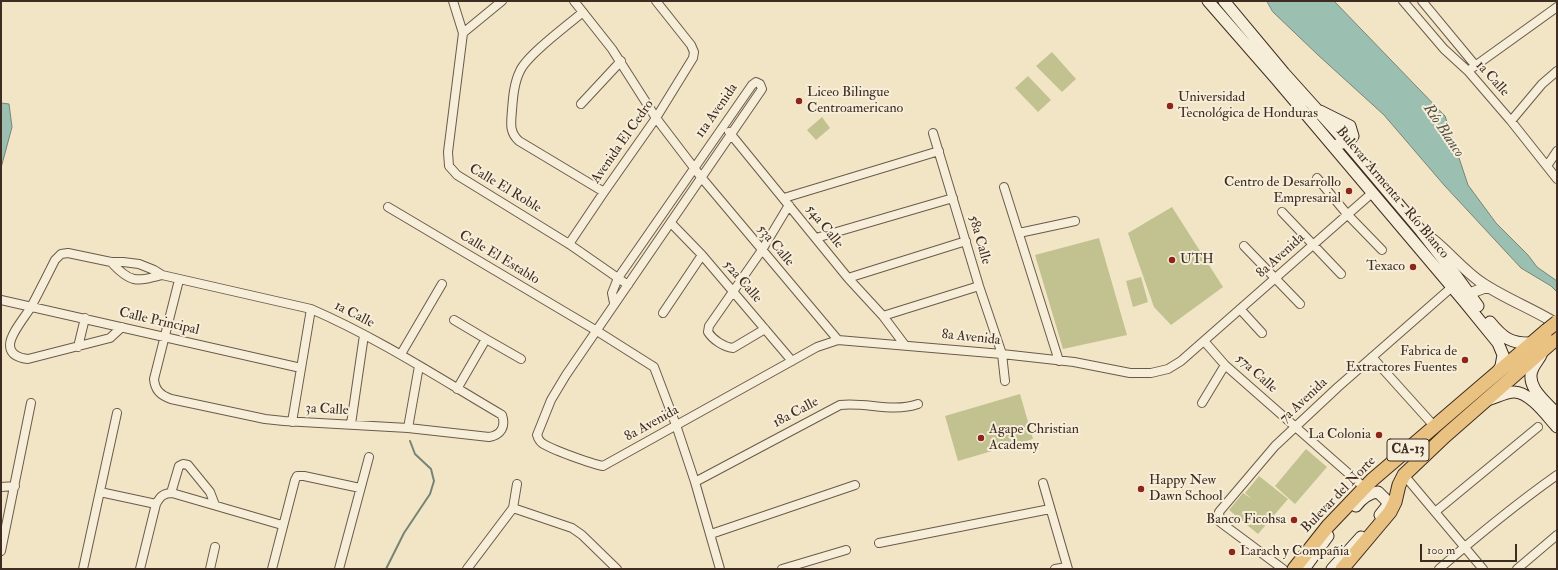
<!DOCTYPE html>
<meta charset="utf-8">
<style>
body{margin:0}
#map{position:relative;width:1558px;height:570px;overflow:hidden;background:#f2e5c5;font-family:"IM FELL Double Pica",serif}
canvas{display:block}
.frame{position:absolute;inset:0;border:2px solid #3e2c22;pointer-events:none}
.scale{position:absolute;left:1420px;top:544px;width:97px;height:18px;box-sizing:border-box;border:2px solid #3e2c22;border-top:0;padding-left:5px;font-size:12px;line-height:14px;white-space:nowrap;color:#3e2c22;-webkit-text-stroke:3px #f7eed9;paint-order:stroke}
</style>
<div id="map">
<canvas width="1558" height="570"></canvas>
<div class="frame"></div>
<div class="scale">100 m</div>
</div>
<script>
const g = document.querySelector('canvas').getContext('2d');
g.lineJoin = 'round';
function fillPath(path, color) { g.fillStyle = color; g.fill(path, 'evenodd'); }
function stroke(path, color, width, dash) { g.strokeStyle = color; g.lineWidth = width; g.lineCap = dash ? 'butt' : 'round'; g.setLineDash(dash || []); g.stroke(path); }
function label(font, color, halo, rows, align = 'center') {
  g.font = font + ' "IM FELL Double Pica",serif'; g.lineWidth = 4; g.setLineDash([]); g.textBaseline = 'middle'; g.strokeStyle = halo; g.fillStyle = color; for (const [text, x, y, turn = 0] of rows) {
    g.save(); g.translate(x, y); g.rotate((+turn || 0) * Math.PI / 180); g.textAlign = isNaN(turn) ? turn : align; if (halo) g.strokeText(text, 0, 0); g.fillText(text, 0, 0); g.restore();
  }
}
fillPath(new Path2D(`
 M1052,52l24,27 -14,13 -26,-26z
 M1028,76l23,24 -13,12 -23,-24z
 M822,117l8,11 -14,12 -9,-10z
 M1172,207l51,80 -52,38 -17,-18 -26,-74z
 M1099,238l28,97 -64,14 -28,-94z
 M1141,277l7,25 -15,5 -7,-26z
 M1020,394l13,45 -75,22 -13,-45z
 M1306,449l21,18 -32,37 -20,-18z
 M1259,476l29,23 -30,35 -29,-24 14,-17 9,6 -7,-6z`), '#c1c290');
const water = new Path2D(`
 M1267,1h67l111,115 23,69 28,38 32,32 9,12 20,14v11l-6,-6 -30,-18 -77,-83 -60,-70 -66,-60 -45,-43z
 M1,103l8,1 3,23 -11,41z`);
fillPath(water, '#9bbfb1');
stroke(water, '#768478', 1);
stroke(new Path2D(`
 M386,569l18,-36 26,-39 4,-13 -3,-12 -16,-15 -5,-13`), '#768478', 2);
const minor = new Path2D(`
 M453,1l10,32 -15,119 1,14 8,9 112,69 59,41
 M574,1l38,48 44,69 45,59 137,163
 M1403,1l41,48 24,22 43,50 46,58
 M1422,1l53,64
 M583,12c-15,13 -56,43 -63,59 -6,12 -7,26 -8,39 -1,13 -3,22 7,31l85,51
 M463,33l39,-32
 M1468,71l89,-64
 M581,104l40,-43
 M1511,121l31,-37 15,-13
 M729,132l119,146 35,38 21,28
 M933,133l46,153 23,68 3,27
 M1547,166l10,-15
 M1317,178l30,36 35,36
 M1004,187l55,174
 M784,198l155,-47
 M388,207l209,124 57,36 22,58 19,57 25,87
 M1282,212l59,62
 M671,223l31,32 90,106
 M1019,233l56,-12
 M816,238l137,-40
 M569,244l35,-52 52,-74 37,-60 1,-6 -3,-7 -35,-44
 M1244,246l56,58
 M111,262c19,21 25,20 51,13
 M848,278l118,-37
 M1,300l300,68
 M614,303l-2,-10 6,-15 134,-193 4,-3 4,2 2,5 -196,286 -15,25 -14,35c1,3 2,6 5,8 8,6 50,21 61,23l214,-119 21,-7 164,14 72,8 56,11h21l17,-4 13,-8 191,-168
 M1240,309l22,24
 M663,313l39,-58
 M883,316l96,-30
 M454,320l32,19 -29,50
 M122,327l-12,11 -82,21c-9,-1 -18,-4 -18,-14 0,-11 15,-28 21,-38 8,-15 16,-31 24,-47l6,-6 7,-1 43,9h12l16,2 15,6 8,5 149,34c67,29 128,69 191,106 4,12 -1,20 -13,22l-81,-9 -124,-7 -19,-2 -94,-20c-11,-4 -16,-9 -17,-20l25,-99
 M765,329l-32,19c-9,-1 -20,-8 -25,-16l1,-6 53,-76 27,-45
 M486,339l35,20
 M1204,341l21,24 140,123
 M78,347l7,-29
 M401,354l41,-70
 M1372,357l63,70
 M1202,403l23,-38
 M292,422l19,-113
 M351,424l13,-89
 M408,428l11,-62
 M1404,475l79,94
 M695,482l145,-77c28,-3 51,8 78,-1
 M1043,483l25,86
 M1,487l14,-1
 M100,492l56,12
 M171,493l8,-27 4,-2 5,1 22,27 5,13
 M513,508l59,20 10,7 35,34
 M1435,512l103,-85
 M711,534l144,-49
 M879,543l171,-34
 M1,551l30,-148
 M83,569l34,-156
 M140,569l16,-65c4,-7 7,-11 16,-11l110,32
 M210,569l5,-22
 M272,569l23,-89 2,-4h7l56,12
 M339,569l30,-112
 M467,569l46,-61 4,-24
 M782,569l64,-19
 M1055,569l12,-2
 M1283,569l-63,-47 -1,-10 56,-66 63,-59 114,-100
 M1439,569c38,-33 77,-65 118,-94
 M1517,569l40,-34`);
const tertiary = new Path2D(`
 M1431,238c18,14 32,32 51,45 24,16 51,26 75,41
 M1468,294l16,-6h6`);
const secondary = new Path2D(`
 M1208,1l69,79 186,220 35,43 5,12 -2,11 -4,7
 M1224,1l60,72 62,69 75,89 36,46 21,29
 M1320,111l30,15 3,10 -4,5 -10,3
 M1490,322c13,16 21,22 43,21
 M1541,355c-2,4 -6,9 -8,13 -9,18 13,34 24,46
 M1487,400c8,-2 19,-8 27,-8 16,0 33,24 43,35
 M1356,506c6,-8 12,-13 22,-14l8,8 2,5 -8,10
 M1304,569l24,-33
 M1332,569l29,-32`);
const trunk = new Path2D(`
 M1294,569l34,-43 44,-46 175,-150
 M1342,569l48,-57 5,-10 4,-17 5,-10 41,-39 112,-98`);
stroke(minor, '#6b5a4b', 10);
stroke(tertiary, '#6b5a4b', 12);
stroke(secondary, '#3e2c22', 13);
stroke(trunk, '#3e2c22', 15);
stroke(minor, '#f7eed9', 8);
stroke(tertiary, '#f7eed9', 10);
stroke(secondary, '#f7eed9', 11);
stroke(trunk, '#e9c282', 13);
const trunkBridge = new Path2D(`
 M1547,330l10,-8`);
stroke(trunkBridge, '#3e2c22', 15, []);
stroke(trunkBridge, '#e9c282', 13);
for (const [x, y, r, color] of [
 [799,101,4,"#8f2418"],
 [1170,106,4,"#8f2418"],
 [1349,191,4,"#8f2418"],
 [1172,260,4,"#8f2418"],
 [1413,267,4,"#8f2418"],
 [1465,360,4,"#8f2418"],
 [1379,435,4,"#8f2418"],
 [981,438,4,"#8f2418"],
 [1141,489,4,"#8f2418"],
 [1294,520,4,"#8f2418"],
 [1232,552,4,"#8f2418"]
]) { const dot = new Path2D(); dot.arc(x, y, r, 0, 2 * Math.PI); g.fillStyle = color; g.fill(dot); stroke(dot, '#f7eed9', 1.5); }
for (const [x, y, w] of [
 [1408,450,42]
]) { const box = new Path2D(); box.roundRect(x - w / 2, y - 11, w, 22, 3); g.fillStyle = '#f7eed9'; g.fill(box); stroke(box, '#3e2c22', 1); }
label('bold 13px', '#3e2c22', null, [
 ["CA-13",1408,450]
]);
label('14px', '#3e2c22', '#f7eed9', [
 ["1a Calle",1492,79,48],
 ["11a Avenida",717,111,-55],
 ["Avenida El Cedro",623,142,-55],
 ["Calle El Roble",505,189,31],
 ["Bulevar Armenta - Río Blanco",1392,193,50],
 ["54a Calle",824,227,51],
 ["58a Calle",979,240,74],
 ["53a Calle",775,246,50],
 ["8a Avenida",1281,256,-42],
 ["Calle El Establo",499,258,31],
 ["52a Calle",742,282,49],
 ["1a Calle",354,315,27],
 ["Calle Principal",159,322,13],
 ["8a Avenida",971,338,6],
 ["57a Calle",1256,374,42],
 ["7a Avenida",1304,401,-43],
 ["3a Calle",327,410,3],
 ["18a Calle",796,413,-28],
 ["8a Avenida",652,424,-29],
 ["Bulevar del Norte",1339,495,-46]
]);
label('14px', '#3e2c22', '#f7eed9', [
 ["Liceo Bilingue",807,93],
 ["Centroamericano",807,109],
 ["Universidad",1178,98],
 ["Tecnológica de Honduras",1178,114],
 ["Centro de Desarrollo",1341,183,"right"],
 ["Empresarial",1341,199,"right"],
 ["UTH",1180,260],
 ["Texaco",1405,267,"right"],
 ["Fabrica de",1457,352,"right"],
 ["Extractores Fuentes",1457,368,"right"],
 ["Agape Christian",989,430],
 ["Academy",989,446],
 ["La Colonia",1371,435,"right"],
 ["Happy New",1149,481],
 ["Dawn School",1149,497],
 ["Banco Ficohsa",1286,520,"right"],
 ["Larach y Compañia",1240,552]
], 'left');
label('italic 15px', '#555146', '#f7eed9', [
 ["Río Blanco",1443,131,56]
]);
</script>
